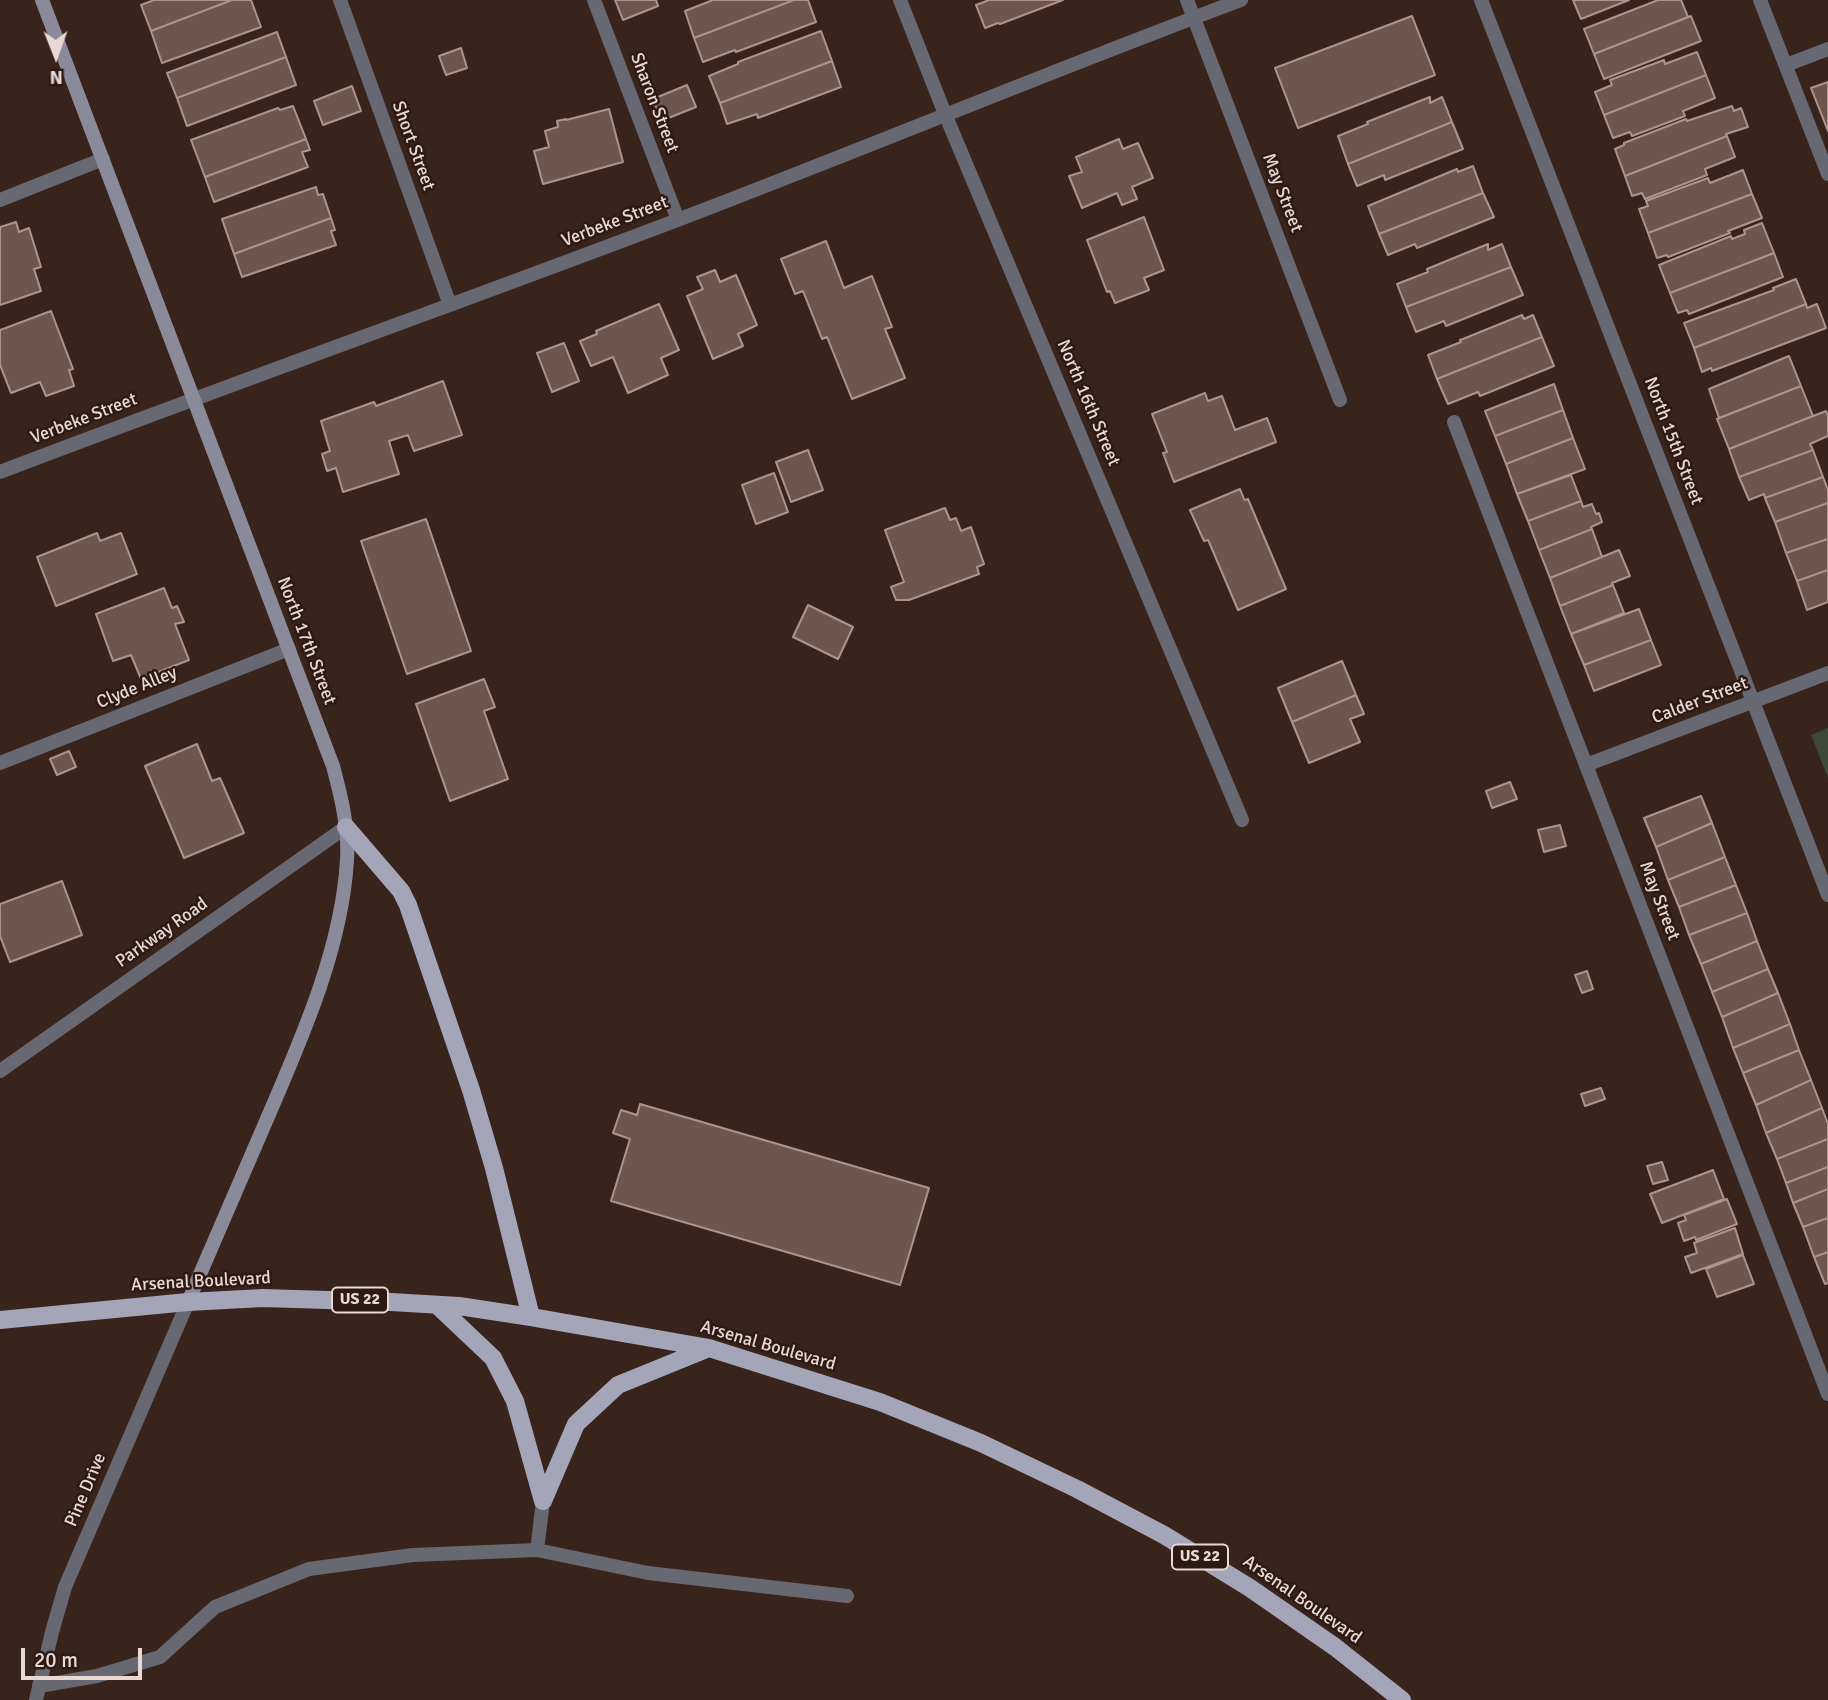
<!DOCTYPE html>
<style>
body{margin:0}
#map{position:relative;width:1828px;height:1700px;overflow:hidden;background:#39241c;font-family:Signika,sans-serif}
canvas{display:block}
.north{position:absolute;left:21px;top:21px;width:70px;height:70px;-webkit-text-stroke:5px #2e1a13;paint-order:stroke;rotate:179deg;font-size:19px;font-weight:700;line-height:28px;text-align:center;color:#e8d9d4}
.north::after{content:'';display:block;margin:auto;width:24px;height:32px;background:#e8d9d4;clip-path:polygon(50% 0,100% 100%,50% 72%,0 100%)}
.scale{position:absolute;left:21px;top:1648px;width:121px;height:32px;box-sizing:border-box;border:4px solid #e8d9d4;border-top:0;padding-left:9px;font-size:21px;line-height:24px;white-space:nowrap;color:#e8d9d4;-webkit-text-stroke:5px #2e1a13;paint-order:stroke}
</style>
<div id="map">
<canvas width="1828" height="1700"></canvas>
<div class="north">N</div>
<div class="scale">20 m</div>
</div>
<script>
const g = document.querySelector('canvas').getContext('2d');
g.lineJoin = 'round';
function fillPath(path, color) { g.fillStyle = color; g.fill(path, 'evenodd'); }
function stroke(path, color, width, dash) { g.strokeStyle = color; g.lineWidth = width; g.lineCap = dash ? 'butt' : 'round'; g.setLineDash(dash || []); g.stroke(path); }
function label(font, color, halo, rows, align = 'center') {
  g.font = font + ' Signika,sans-serif'; g.lineWidth = 5; g.setLineDash([]); g.textBaseline = 'middle'; g.strokeStyle = halo; g.fillStyle = color; for (const [text, x, y, turn = 0] of rows) {
    g.save(); g.translate(x, y); g.rotate((+turn || 0) * Math.PI / 180); g.textAlign = isNaN(turn) ? turn : align; if (halo) g.strokeText(text, 0, 0); g.fillText(text, 0, 0); g.restore();
  }
}
fillPath(new Path2D(`
 M1828,728v50l-17,-43z`), '#3f4937');
const building = new Path2D(`
 M154,0h78l-81,31 -10,-26z
 M232,0h19l10,27 -99,36 -11,-32z
 M615,0h41l2,6 -35,14z
 M713,0h81l-100,38 -9,-27z
 M794,0h14l8,22 -80,30 -1,-2 -32,12 -9,-24z
 M989,0h74l-63,24 -2,-1 -13,5 -9,-23z
 M1573,0h56l-48,19z
 M1658,0h23l7,17 -94,37 -10,-25z
 M1412,16l23,59 -137,53 -23,-60z
 M1691,16l10,25 -97,38 -10,-25z
 M821,31l11,30 -112,42 -11,-27 29,-12v-2z
 M277,32l9,25 -109,41 -10,-25z
 M461,48l6,20 -21,7 -7,-19z
 M1697,52l9,23 -102,40 -9,-23 17,-7 -2,-5 54,-20 1,4z
 M286,57l10,28 -109,41 -10,-28z
 M832,61l9,26 -83,31 -1,-4 -30,10 -7,-21z
 M1706,75l9,23 -32,13 2,5 -53,20 -2,-4 -17,6 -9,-23z
 M1828,82v49l-17,-43z
 M687,85l9,22 -35,14 -8,-22z
 M352,86l9,25 -38,14 -9,-24z
 M1430,97v6l12,-6 10,25 -104,42 -10,-28 30,-12 -1,-2z
 M293,106l13,33 -101,38 -14,-37 87,-32 2,2z
 M1732,106l2,5 7,-3 7,19 -22,7 1,2 -102,40 -10,-27 9,-4v-2l62,-24 1,2z
 M609,109l14,53 -80,22 -9,-33 15,-4 -4,-16 13,-4 -1,-6 9,-2v1z
 M1452,122l11,27 -78,31 -1,-5 -27,11 -9,-22z
 M1727,136l8,21 -30,12 2,6 -62,24 -3,-6 -10,3 -7,-20z
 M306,139l4,11 -8,2 6,15 -94,35 -9,-25z
 M1119,139l4,10 15,-6 15,35 -21,9 5,12 -15,6 -5,-12 -35,15 -13,-32 13,-4 -6,-15z
 M1473,166l10,27 -104,41 -11,-28 89,-37 1,3z
 M1743,170l9,24 -104,39 -9,-24 9,-3 -2,-5 62,-23 2,5z
 M316,187l2,8 5,-1 8,24 -97,36 -12,-35z
 M1483,193l11,24 -77,31 -2,-4 -27,11 -9,-21z
 M1752,194l10,24 -34,13 2,2 -62,24 -1,-2 -10,3 -9,-25z
 M1144,217l20,53 -20,8 5,12 -34,13 -5,-12 -3,1 -20,-52z
 M331,218l4,12 -4,1 5,14 -94,32 -8,-23z
 M16,222l3,10 10,-4 12,39 -7,2 7,22 -41,14v-78z
 M1762,223l12,30 -104,40 -11,-28 72,-29 1,3 13,-5 -1,-4z
 M826,241l18,47 28,-12 20,51 -7,2 20,49 -53,21 -25,-62 -5,2 -19,-48 -8,3 -14,-35z
 M1488,244v6l14,-6 9,23 -105,40 -9,-23 31,-12 -1,-3z
 M1774,253l9,24 -94,37 -2,-4 -9,3 -8,-20z
 M1511,267l12,28 -77,31 -2,-5 -28,11 -10,-25z
 M715,270l5,12 16,-7 21,50 -19,9 5,12 -30,13 -26,-63 16,-7 -6,-12z
 M1796,279l10,25 -112,44 -10,-25 90,-33 -1,-2z
 M659,304l20,46 -18,8 7,17 -40,18 -15,-36 -22,9 -11,-25 17,-7 -1,-3z
 M1806,304l1,4 10,-4 9,24 -114,43 -1,-3 -9,4 -8,-24z
 M51,311l22,58 -4,1 5,16 -28,10 -6,-14 -29,11 -11,-28v-35z
 M1522,315l2,4 9,-4 9,22 -105,42 -9,-24 33,-13 -1,-2 3,-1z
 M1542,337l12,29 -74,30 -2,-4 -30,12 -11,-25z
 M564,343l15,38 -27,11 -15,-39z
 M1789,356l12,30 -82,32 -10,-29z
 M443,381l19,54 -48,16 -6,-16 -19,6 10,33 -56,18 -7,-24 -9,3 -5,-17 8,-3 -9,-30 53,-19 2,4z
 M1554,384l9,26 -68,26 -10,-25z
 M1801,386l12,30 -84,33 -12,-30z
 M1205,393l3,8 14,-5 13,34 32,-12 9,24 -102,40 -11,-29 4,-1 -15,-38z
 M1563,410l10,28 -67,26 -11,-28z
 M1826,411l2,5v20l-18,8 3,6 -74,27 -10,-28z
 M1573,438l12,31 -68,25 -11,-30z
 M808,450l15,40 -32,12 -15,-40z
 M1813,450l10,27 -58,21 -1,-4 -15,6 -10,-23z
 M774,473l14,39 -32,12 -14,-39z
 M1571,475l10,26 -53,20 -11,-27z
 M1823,477l5,13v13l-53,19 -10,-24z
 M1240,489l4,10 1,1 3,-1 38,90 -48,21 -29,-68 -1,-2 -4,1 -14,-31z
 M1581,501l2,6 9,-3 4,10 3,-1 3,9 -11,5 1,2 -53,21 -11,-29z
 M1828,503v36l-42,14 -11,-31z
 M945,508l5,12 6,-2 5,13 10,-4 13,37 -7,3 2,7 -70,26h-13l-5,-13 13,-5 -19,-52z
 M426,519l45,132 -64,23 -46,-133z
 M1592,529l10,28 -52,21 -11,-28z
 M97,533l3,8 21,-8 16,41 -81,32 -19,-49z
 M1828,539v31l-31,11 -11,-28z
 M1619,550l11,26 -18,7 1,2 -53,21 -10,-28z
 M1828,570v32l-21,8 -10,-29z
 M1613,585l11,28 -53,21 -11,-28z
 M164,588l8,20 5,-2 7,16 -9,2 14,36 -48,19 -10,-24 -18,6 -17,-47z
 M808,605l45,22 -15,32 -45,-22z
 M1639,609l12,31 -67,25 -13,-31z
 M1651,640l10,25 -67,26 -10,-26z
 M1342,661l14,34 -64,27 -14,-34z
 M484,679l11,28 -11,4 24,68 -58,22 -34,-97z
 M1356,695l8,19 -14,5 10,23 -51,21 -17,-41z
 M197,744l15,37 8,-3 24,55 -60,25 -39,-92z
 M69,751l7,16 -19,8 -7,-16z
 M1510,782l7,17 -25,9 -6,-17z
 M1701,796l11,27 -56,24 -12,-29z
 M1712,823l13,34 -57,23 -12,-33z
 M1560,825l6,21 -22,6 -6,-22z
 M1725,857l11,28 -57,22 -11,-27z
 M62,881l20,54 -72,27 -10,-26v-32z
 M1736,885l11,28 -58,22 -10,-28z
 M1747,913l10,28 -56,23 -12,-29z
 M1757,941l11,28 -56,23 -11,-28z
 M1768,969l10,24 -56,24 -10,-25z
 M1587,971l6,18 -11,4 -7,-18z
 M1778,993l12,31 -57,24 -11,-31z
 M1790,1024l9,26 -56,23 -10,-25z
 M1799,1050l12,30 -55,25 -13,-32z
 M1811,1080l11,28 -56,25 -10,-28z
 M1601,1088l4,11 -20,7 -4,-12z
 M640,1104l289,84 -29,97 -289,-84 19,-62 -17,-6 8,-23 16,5z
 M1822,1108l6,16v15l-51,20 -11,-26z
 M1828,1139v28l-42,16 -9,-24z
 M1662,1162l6,18 -15,4 -6,-18z
 M1828,1167v22l-35,14 -7,-20z
 M1713,1170l11,29 -62,24 -12,-29z
 M1828,1189v29l-25,9 -10,-24z
 M1727,1199l10,25 -41,16 -1,-3 -11,4 -6,-18 8,-3 -2,-5z
 M1828,1218v34l-14,5 -11,-30z
 M1735,1228l8,26 -52,19 -6,-16 12,-4 -3,-10z
 M1828,1252v31l-3,1 -11,-27z
 M1743,1255l11,29 -37,13 -11,-28z`);
fillPath(building, '#6e564d');
stroke(building, '#af948b', 2);
stroke(new Path2D(`
 M1187,0l153,400
 M1760,0l68,174
 M1786,65l42,-16
 M1454,422l374,972
 M0,763l289,-114
 M537,1550l6,-49
 M39,1686l58,-10 63,-19 55,-50 94,-38 104,-14 124,-5 111,23 199,23`), '#676872', 14);
stroke(new Path2D(`
 M340,0l110,305
 M594,0l84,220
 M900,0l45,114 297,706
 M1481,0l347,895
 M0,200l103,-41
 M0,472c225,-86 451,-166 675,-251 189,-72 376,-150 566,-221
 M1586,765l242,-92
 M0,1071l346,-244
 M1824,1382l4,-1
 M36,1700l16,-68 13,-45 123,-285`), '#676872', 14);
stroke(new Path2D(`
 M42,0l291,766c8,30 16,62 14,94 -5,86 -43,173 -77,252 -27,63 -55,126 -82,190`), '#8a8a9a', 14);
stroke(new Path2D(`
 M346,827l55,64 7,14 63,185 23,78 37,149
 M437,1305l56,53 22,43 28,100
 M0,1320l188,-18 75,-4 128,4 68,4 72,11 178,31 171,54 101,41 96,46 87,46 86,53 85,59 67,53
 M543,1501l33,-77 42,-39 91,-37`), '#a5a5ba', 18);
for (const [x, y, w] of [
 [360,1300,56],
 [1200,1557,56]
]) { const box = new Path2D(); box.roundRect(x - w / 2, y - 12.5, w, 25, 5); g.fillStyle = '#2e1a13'; g.fill(box); stroke(box, '#e8d9d4', 2); }
label('bold 16px', '#e8d9d4', null, [
 ["US 22",360,1300],
 ["US 22",1200,1557]
]);
label('18px', '#e8d9d4', '#2e1a13', [
 ["Sharon Street",654,103,69],
 ["Short Street",413,146,70],
 ["May Street",1282,193,69],
 ["Verbeke Street",615,222,-21],
 ["North 16th Street",1088,403,67],
 ["Verbeke Street",84,419,-21],
 ["North 15th Street",1673,441,69],
 ["North 17th Street",306,641,69],
 ["Clyde Alley",137,688,-22],
 ["Calder Street",1700,701,-21],
 ["May Street",1659,901,69],
 ["Parkway Road",162,933,-35],
 ["Arsenal Boulevard",201,1282,-3],
 ["Arsenal Boulevard",768,1346,16],
 ["Pine Drive",86,1490,-67],
 ["Arsenal Boulevard",1302,1600,35]
]);
</script>
